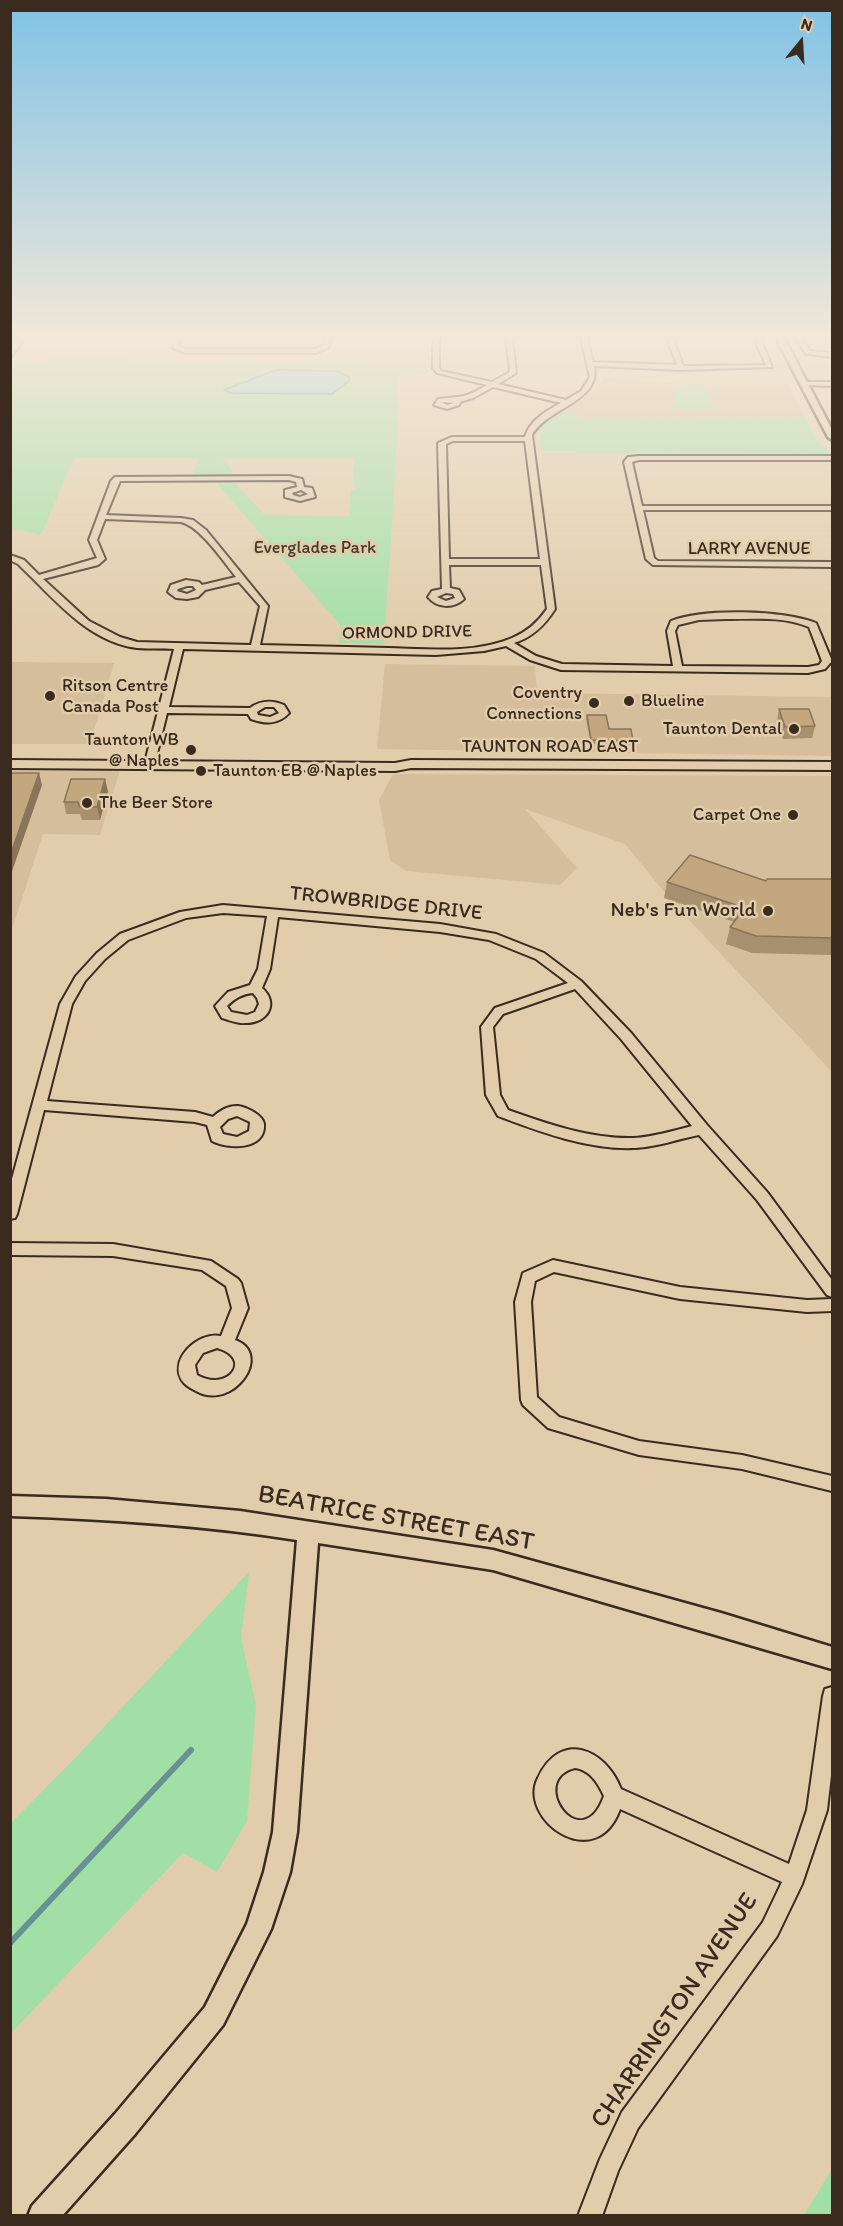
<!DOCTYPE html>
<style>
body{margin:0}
#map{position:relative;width:843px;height:2226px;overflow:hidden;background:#e1ccab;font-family:Itim,sans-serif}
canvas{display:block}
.frame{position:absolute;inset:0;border:12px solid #3b2a1e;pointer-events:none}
.north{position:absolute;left:771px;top:12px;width:60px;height:60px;-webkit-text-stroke:4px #e1ccab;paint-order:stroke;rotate:18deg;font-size:16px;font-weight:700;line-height:24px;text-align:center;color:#3b2a1e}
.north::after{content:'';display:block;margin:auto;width:21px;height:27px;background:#3b2a1e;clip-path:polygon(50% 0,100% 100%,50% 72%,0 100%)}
</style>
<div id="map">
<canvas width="843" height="2226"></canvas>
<div class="frame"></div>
<div class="north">N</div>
</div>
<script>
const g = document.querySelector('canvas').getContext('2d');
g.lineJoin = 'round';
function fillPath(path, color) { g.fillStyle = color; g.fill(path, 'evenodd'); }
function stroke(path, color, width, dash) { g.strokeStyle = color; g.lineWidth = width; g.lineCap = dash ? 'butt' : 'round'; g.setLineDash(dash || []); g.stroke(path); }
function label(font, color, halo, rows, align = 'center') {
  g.font = font + ' Itim,sans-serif'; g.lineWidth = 5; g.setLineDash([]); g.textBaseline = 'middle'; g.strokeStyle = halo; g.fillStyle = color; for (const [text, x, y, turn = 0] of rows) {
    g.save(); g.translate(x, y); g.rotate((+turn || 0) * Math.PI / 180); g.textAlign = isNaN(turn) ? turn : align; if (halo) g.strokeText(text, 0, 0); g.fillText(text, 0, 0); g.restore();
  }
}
fillPath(new Path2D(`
 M604,378l78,6h106l17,33 -219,1 -23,-7 32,-20z
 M11,662l103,1 -24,81h-79z
 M385,664l150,2 2,27 295,4v59l-455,-7z
 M11,770h109l-20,65 -57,-1 -32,98z
 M393,774l439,2v296l-158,-168 -49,-60 -100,-35 52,59 -17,17 -154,-14 -16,-11 -11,-60z`), '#d5be9b');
fillPath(new Path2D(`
 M57,358l58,1 38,5 90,-2 185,5 2,6 -31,1 -3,86 -12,184 -45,-1 2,-17 -128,-147 22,1 -1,2 31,33 84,1 2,-26h4l-2,-31h-131l11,12 -2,5 -38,-1 5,-17h-124l-33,77 -30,-7 -1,-163 37,-2z
 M682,384l24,1 9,25h-46z
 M563,411l23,7 219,-1 15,28 7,4 2,5 -253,-1 -1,-2h-34c-3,-25 1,-27 22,-40z
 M249,1572l-8,66 15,67 -9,116 -30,51 -34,-19 -172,180v-210l65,-66z
 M832,2169v46h-28z`), '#a2dfa6');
const water = new Path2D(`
 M276,370l62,1 11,6v4l-17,13 -101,-1 -7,-3z`);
fillPath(water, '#85d6e0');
stroke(water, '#679192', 1.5);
stroke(new Path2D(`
 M10,1943l181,-193`), '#679192', 6);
const minor = new Path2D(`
 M175,338h6l-3,8 8,3h129l9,-4 1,-7h6l-2,9 -13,6h-131l-12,-5z
 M433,338h6v30l2,3 51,11 18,-10 -4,-34h6l4,35 -18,11 68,16 15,-9 9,-14 -9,-39h6l6,24 84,3 -10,-27h6l10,28h8l75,-1 -12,-27h6l12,29 -91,3 -87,-4c8,35 -47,42 -62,69l23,174c-10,16 -22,28 -41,34l22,13 26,8 111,2 -6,-35 4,-10c32,-13 112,-11 145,2l16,38 -7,8 -17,4 -247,-3 -31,-10 -24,-14 -22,5 -48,4 -253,-6 -14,58 81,1c11,-8 22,-8 34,-3l5,8c-11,12 -24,11 -38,6l-3,-5 -81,-1 -13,53 -5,3 -4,-1 -1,-2 30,-117c-12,-1 -25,0 -37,-1 -50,-6 -85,-52 -119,-84l-8,-4v-5l14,5 15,15 58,-17 -8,-18 22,-59 4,-4 174,-1 13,3 2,8 8,1 3,9 -15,4 -15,-4v-7l12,-3 -1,-5 -7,-2 -169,1 -14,34 75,3 12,2 13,10 62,76 -8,39c43,1 86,2 129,3 40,1 85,6 123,-10 15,-6 26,-16 35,-29l-6,-44h-92l1,23 9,2 5,9c-11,10 -27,9 -36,-2l4,-6 10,-2 -4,-146 14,-6h73c5,-17 21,-26 36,-34l-68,-16 -20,11 -13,4 -1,3 -12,4 -13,-4 4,-6c25,-3 25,0 49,-14l-50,-12 -4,-5zM442,402l12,1 -7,2zM453,441h72l15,118h-91l-3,-115zM301,490l7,4 -8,3 -7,-2 -1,-2zM105,519l76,3c20,5 42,39 55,55l-34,8 -3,-3 -13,-2 -15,5 -3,7 8,6 11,1 11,-2 7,-7 34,-8 21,24 -9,39 -114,-3 -17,-5 -31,-16 -46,-42 55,-14 7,-6 -8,-19zM187,586h6l3,4 -9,4 -10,-3 1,-2zM446,593l7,1 2,4 -9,3 -9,-4zM726,619c28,0 57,-3 83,8l13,34 -3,4 -11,2 -126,-1 -7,-35 3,-6 21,-5zM265,707h9l5,6 -9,4 -12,-2 -1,-3z
 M795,338h6l9,13 22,2v4l-26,-3z
 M805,382h27v4l-29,-1z
 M639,456h193v4h-193l-7,2 10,44h190v4h-189l11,48 4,3 174,1v5l-179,-2 -7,-6 -22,-97 4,-5z
 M223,905l217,19 56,10 48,19 37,28 50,52 76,92 60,67 65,88v17l-5,-2 -70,-95 -58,-65c-21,4 -42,12 -64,13 -46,2 -95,-16 -137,-32l-12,-21 -5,-68 14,-19 73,-25 -32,-24 -47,-19 -49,-8 -162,-15 -8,52 -8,19c17,15 6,35 -16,35 -8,1 -17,-3 -24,-5l-7,-12 13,-14 22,-7 8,-16 9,-53 -44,-3 -37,5 -58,22 -23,19 -20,22 -13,23 -25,97 148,11 18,5c6,-6 16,-12 25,-11 8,1 25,9 26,18 2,27 -37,25 -52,17l-5,-16 -12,-3 -151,-12 -27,104 -2,4 -5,1v-33l50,-182 16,-28 21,-23 23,-19 60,-22zM575,989l46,50 71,87c-19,5 -39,11 -59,12 -42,1 -86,-14 -125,-28l-8,-15 -7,-68 10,-13zM253,993l4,5 2,6 -4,8 -8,3 -16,-3 -4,-6c8,-8 15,-12 26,-13zM237,1116l13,6 -1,9 -12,6 -14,-3 -3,-7 8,-8z
 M10,1243l103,1 98,17 27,18 3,4 7,25 -13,32c39,14 -2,72 -39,51 -4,-2 -9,-5 -12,-8 -18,-22 14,-52 37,-47l11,-28 -6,-22 -24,-16 -89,-14 -103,-1zM217,1348c37,10 11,45 -20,27l-2,-10 8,-12z
 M553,1260l127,27 127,13 25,-1v12l-25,1 -127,-13 -126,-27 -19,9 -4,21 6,95 22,20 80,24 103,14 90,21v15l-90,-22 -103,-14 -91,-27 -25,-23 -2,-5 -6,-98 8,-29z
 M832,1687v80l-5,43 -25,74 -25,52 -139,192 -20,43 -16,45h-24l22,-57 22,-47 141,-190 19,-40 -162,-73c-24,67 -103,10 -82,-31 22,-48 67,-30 83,11l168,75 18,-54 16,-114 2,-7zM575,1768c15,2 23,15 29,28 -22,63 -78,-16 -29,-28z`);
const tertiary = new Path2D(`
 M776,338h8l48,92v10l-4,-3z
 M10,1496l96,3 134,12 253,39 228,63 111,34v22l-339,-99 -175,-27 -21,289 -7,40 -19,57 -48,96 -88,109 -73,82h-34l4,-10 83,-92 90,-107 42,-83 17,-52 9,-40 24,-292c-95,-15 -191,-21 -287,-24z`);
const secondary = new Path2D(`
 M17,338h8l-15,20v-10z
 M10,760l385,3 16,-3 421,2v8l-421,-2 -16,3 -385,-3z`);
stroke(minor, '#3b2a1e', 4);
stroke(tertiary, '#3b2a1e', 5);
stroke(secondary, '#3b2a1e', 4);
fillPath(minor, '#e1ccab');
fillPath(tertiary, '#e1ccab');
fillPath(secondary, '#e1ccab');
fillPath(new Path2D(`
 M779,709l36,17 -3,12 -29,1 -6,-18z
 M587,715l22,14 24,12v4l-42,-1 -5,-25z
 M108,791l-8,29h-18l-2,-6h-14l-2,-12z
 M832,879v76l-80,-2 -26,-9 4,-17 4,-5 -70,-24 3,-16 99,-1z`), '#a7906d');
fillPath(new Path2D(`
 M39,773l3,12 -32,92v-21z
 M105,779l3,12 -8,29 -3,-13z`), '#887559');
const building = new Path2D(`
 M779,709h30l6,17 -30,1z
 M587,715h19l3,14h22l2,12 -42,-1z
 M10,773h29l-29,83z
 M71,779h34l-8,28h-17l-2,-5h-14z
 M690,855l76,26 1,-2h65v59l-76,-2 -26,-9 15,-19 -78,-26z`);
fillPath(building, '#c2a77f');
stroke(building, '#887559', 1.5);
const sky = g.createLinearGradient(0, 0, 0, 650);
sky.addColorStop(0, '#80c2e5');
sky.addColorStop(0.52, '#f2e8d9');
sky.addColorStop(1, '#f2e8d900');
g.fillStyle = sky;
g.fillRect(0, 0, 843, 650);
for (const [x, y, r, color] of [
 [50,696,6,"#3b2a1e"],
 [629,701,6,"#3b2a1e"],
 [594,703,6,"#3b2a1e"],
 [794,729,6,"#3b2a1e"],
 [191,750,6,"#3b2a1e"],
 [201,771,6,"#3b2a1e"],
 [87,803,6,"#3b2a1e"],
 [793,815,6,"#3b2a1e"],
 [768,911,6,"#3b2a1e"]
]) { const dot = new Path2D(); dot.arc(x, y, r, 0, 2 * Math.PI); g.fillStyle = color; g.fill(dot); stroke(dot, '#e1ccab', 2); }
label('18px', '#453c2c', '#e1ccab', [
 ["Everglades Park",315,548]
]);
label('18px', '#3b2a1e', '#e1ccab', [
 ["LARRY AVENUE",749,549],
 ["ORMOND DRIVE",407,633,-1],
 ["TAUNTON ROAD EAST",550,747]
]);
label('18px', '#3b2a1e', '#e1ccab', [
 ["Ritson Centre",62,686],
 ["Canada Post",62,707],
 ["Coventry",582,693,"right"],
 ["Connections",582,714,"right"],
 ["Blueline",641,701],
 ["Taunton Dental",782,729,"right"],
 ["Taunton WB",179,740,"right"],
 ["@ Naples",179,761,"right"],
 ["Taunton EB @ Naples",213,771],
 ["The Beer Store",99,803],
 ["Carpet One",781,815,"right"]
], 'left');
label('21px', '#3b2a1e', '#e1ccab', [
 ["TROWBRIDGE DRIVE",386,904,6]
]);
label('21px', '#3b2a1e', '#e1ccab', [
 ["Neb's Fun World",756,911]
], 'right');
label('26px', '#3b2a1e', '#e1ccab', [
 ["BEATRICE STREET EAST",396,1519,10],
 ["CHARRINGTON AVENUE",675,2011,-56]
]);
</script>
